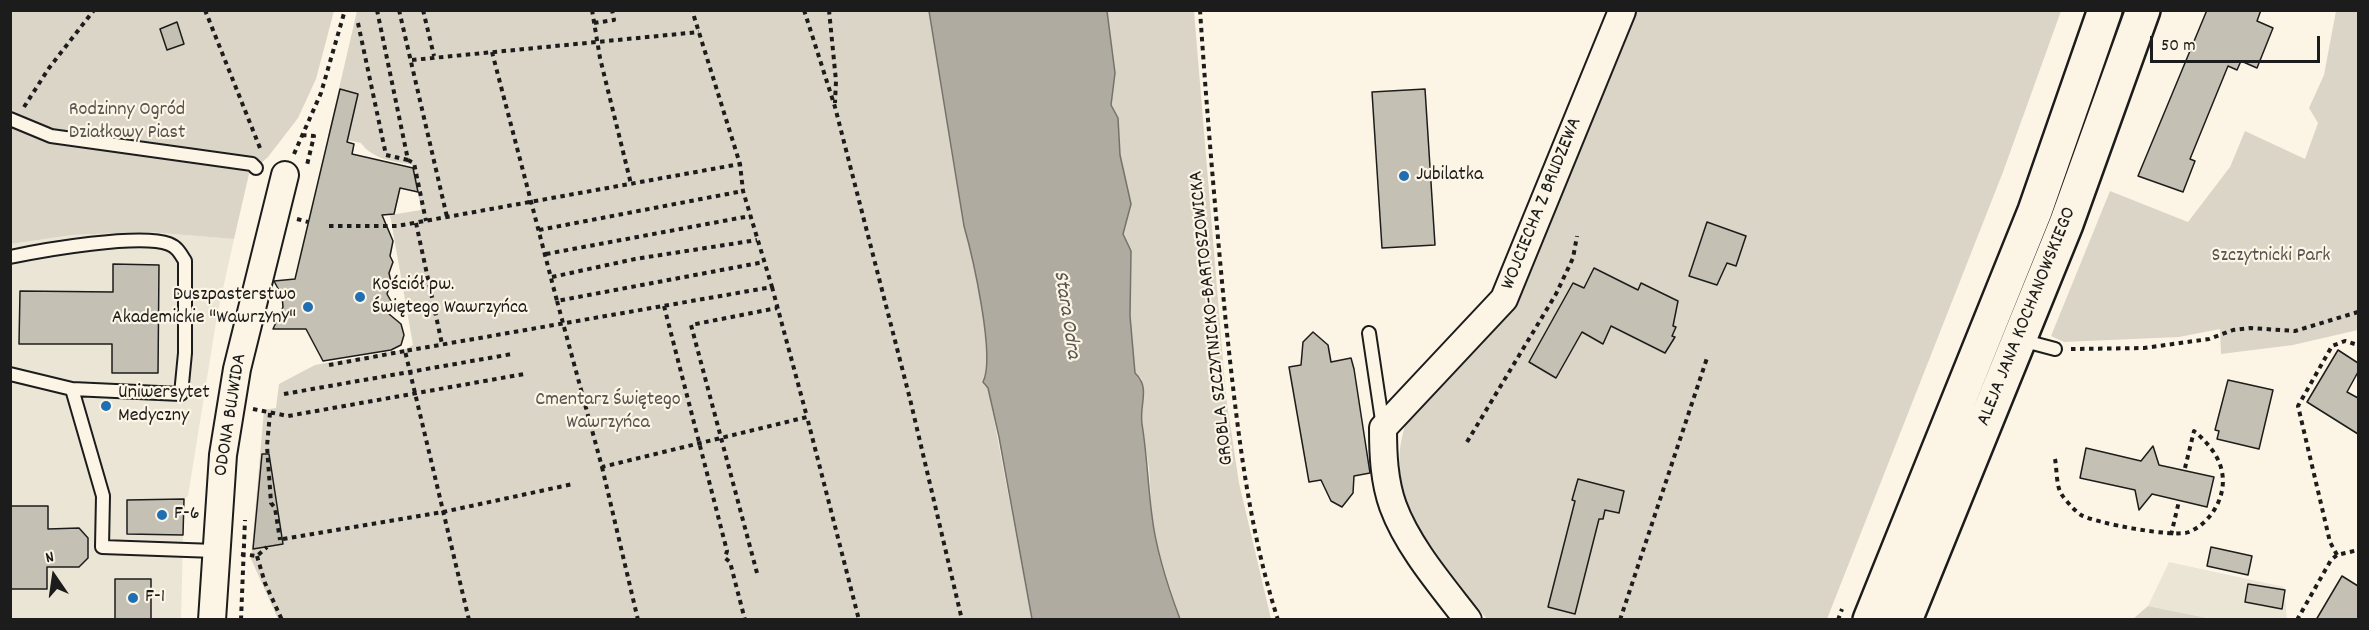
<!DOCTYPE html>
<meta charset="utf-8">
<style>
body{margin:0}
#map{position:relative;width:2369px;height:630px;overflow:hidden;background:#fcf5e5;font-family:Dekko,sans-serif}
canvas{display:block}
.frame{position:absolute;inset:0;border:12px solid #1c1c1c;pointer-events:none}
.north{position:absolute;left:24px;top:546px;width:60px;height:60px;-webkit-text-stroke:4px #fcf5e5;paint-order:stroke;rotate:347deg;font-size:16px;font-weight:700;line-height:24px;text-align:center;color:#1c1c1c}
.north::after{content:'';display:block;margin:auto;width:21px;height:27px;background:#1c1c1c;clip-path:polygon(50% 0,100% 100%,50% 72%,0 100%)}
.scale{position:absolute;left:2150px;top:36px;width:170px;height:27px;box-sizing:border-box;border:3px solid #1c1c1c;border-top:0;padding-left:8px;font-size:18px;line-height:21px;white-space:nowrap;color:#1c1c1c;-webkit-text-stroke:4px #fcf5e5;paint-order:stroke}
</style>
<div id="map">
<canvas width="2369" height="630"></canvas>
<div class="frame"></div>
<div class="north">N</div>
<div class="scale">50 m</div>
</div>
<script>
const g = document.querySelector('canvas').getContext('2d');
g.lineJoin = 'round';
function fillPath(path, color) { g.fillStyle = color; g.fill(path, 'evenodd'); }
function stroke(path, color, width, dash) { g.strokeStyle = color; g.lineWidth = width; g.lineCap = dash ? 'butt' : 'round'; g.setLineDash(dash || []); g.stroke(path); }
function label(font, color, halo, rows, align = 'center') {
  g.font = font + ' Dekko,sans-serif'; g.lineWidth = 4.5; g.setLineDash([]); g.textBaseline = 'middle'; g.strokeStyle = halo; g.fillStyle = color; for (const [text, x, y, turn = 0] of rows) {
    g.save(); g.translate(x, y); g.rotate((+turn || 0) * Math.PI / 180); g.textAlign = isNaN(turn) ? turn : align; if (halo) g.strokeText(text, 0, 0); g.fillText(text, 0, 0); g.restore();
  }
}
fillPath(new Path2D(`
 M148,232l86,7 -17,77 -29,180 -4,3 -3,120h-170l-1,-375 62,-9z
 M2169,562l115,25 3,32h-75l-64,-13z`), '#ebe5d6');
fillPath(new Path2D(`
 M10,11h324l-18,68 -18,39 -30,39 -19,17 -15,65 -86,-7 -76,3 -61,9z
 M357,11h572l35,215c12,43 28,115 20,159l4,3 44,231h-754l-27,-60 13,-149 12,-2 3,-24 36,-19 91,-16 7,-4 -23,-130 31,-5 -8,-45c-19,-4 -40,-5 -52,-22l-33,-7z
 M1107,11h87l32,386 13,86 32,136h-91l-23,-72 -5,-31 -3,-48 -9,-54 2,-35 -7,-6 -5,-57 1,-65 -8,-17 7,-30 -10,-49 -2,-37 -7,-13 4,-32z
 M1634,11h427l-58,161 -176,447h-340c-44,-56 -110,-122 -80,-198l96,-103z
 M2336,11h22v319l-65,15 -72,9 -1,-25 -41,8 -115,5 -13,-6 59,-145 78,31 42,-55 15,-36 60,28 13,-36 -9,-15 15,-33z
 M2148,606l64,13h-79z`), '#dbd5c8');
const water = new Path2D(`
 M929,11h178l8,62 -4,32 7,13 2,37 11,49 -8,30 8,17 -1,65 5,57c16,15 4,31 7,51 5,31 6,62 10,92 4,35 16,71 28,103h-148l-33,-182 -11,-49 -5,-6c13,-25 -11,-128 -19,-156z`);
fillPath(water, '#b0aba1');
stroke(water, '#75726c', 1.5);
const building = new Path2D(`
 M2207,10h54l-4,11 16,7 -16,40 -16,-7 -4,9 -9,-4 -38,93 5,2 -12,31 -45,-16z
 M177,22l7,22 -17,6 -7,-21z
 M340,89l18,5 -11,48 7,2 -2,10 61,14 5,24 -18,-4 -6,26 -12,1 11,26 -3,15 3,6 -4,11 2,9 -4,12 4,7 -2,13 12,10 3,11 -3,10 -10,5 -68,11 -17,-32h-33l10,-22 -1,-11 -8,-15 21,-2z
 M1425,89l10,156 -53,3 -10,-156z
 M1707,222l39,14 -10,30 -9,-3 -10,22 -28,-9z
 M113,264l46,1 -1,108h-46v-29h-93l1,-53 93,1z
 M1594,268l44,22 3,-7 37,18 -5,25 3,1 -4,9 3,1 -10,16 -54,-27 -8,18 -21,-12 -26,46 -27,-16 44,-79 11,5z
 M1313,332l15,13 3,17 20,-4 3,11 16,104 -16,3 -1,17 -11,14 -11,-6 -10,-21 -12,2 -20,-115 12,-2 2,-23z
 M2338,350l20,13v9l-11,20 11,6v36l-51,-32z
 M2228,380l45,10 -14,59 -42,-10 2,-8 -4,-1z
 M2153,446l6,19 55,12 -7,30 -55,-13 -13,16 -4,-20 -55,-12 6,-30 55,13z
 M262,454h7l14,90 -30,5z
 M1578,479l46,12 -5,22 -14,-3 -2,9h-4l-24,95 -27,-7 27,-106 -3,-1z
 M184,499l-1,36 -56,-1v-34z
 M10,506h38v23l31,-1 9,10v20l-9,9h-32v22h-37z
 M2211,547l41,9 -4,19 -41,-9z
 M2342,576l16,10v34h-42z
 M115,579h36v41h-36z
 M2248,584l37,6 -3,19 -37,-7z`);
fillPath(building, '#c4c0b3');
stroke(building, '#1c1c1c', 1.5);
const service = new Path2D(`
 M10,119l41,17 201,28 4,4
 M10,257c33,-7 130,-24 159,-13 8,3 11,9 16,17v92l-4,41 -109,-5
 M1369,333l14,94
 M2021,340l34,9
 M10,374l62,15 31,107 -1,51 113,4`);
const minor = new Path2D(`
 M212,620l11,-165 14,-86 48,-194
 M1468,620c-26,-34 -60,-73 -75,-114 -9,-25 -10,-52 -10,-78l121,-129 118,-288`);
const secondary = new Path2D(`
 M1870,620l165,-409 70,-201
 M1905,620l161,-396 77,-214`);
stroke(service, '#1c1c1c', 16);
stroke(minor, '#1c1c1c', 30);
stroke(secondary, '#1c1c1c', 38);
stroke(new Path2D(`
 M205,10l55,138
 M377,10l31,150 6,3 12,58
 M399,10l48,207
 M423,10l11,46
 M592,10l8,48 31,126
 M804,10l31,97 75,292 52,221
 M829,10l7,71 -1,22
 M1200,10c7,105 16,210 26,314 11,100 21,199 52,296
 M358,23l28,132 22,5
 M594,23l20,-3 -2,-10
 M492,52l65,249 207,-39
 M412,60l287,-28
 M24,107l25,-39 45,-58
 M302,135l12,1 -7,29
 M294,154l27,-61 24,-83
 M297,219l11,3
 M416,223l26,121
 M329,226h68l343,-62
 M539,230l204,-39
 M546,254l204,-38
 M552,277l83,-18 122,-19
 M772,287l35,130
 M557,301l45,166 205,-50 52,203
 M664,306l63,245 -2,7 5,4 15,58
 M2071,349l73,-1 65,-9 24,-9 17,-2 45,3 63,-19
 M329,365l76,-14
 M284,394l228,-40
 M253,409l35,7 236,-42
 M270,413l-3,33 4,57 4,5 5,32
 M1467,442l89,-148 17,-36 4,-22
 M2055,459c2,10 1,28 7,36 4,6 13,16 19,20 14,8 93,23 108,17 22,-9 38,-36 33,-60 -3,-17 -16,-31 -28,-41l-9,37
 M602,467l36,153
 M2171,535l8,-34
 M283,539l160,-27 130,-28
 M241,554l16,2 10,-9
 M2337,555l-7,-13 -32,-136 34,-60 13,-5 13,4
 M257,556l8,27 17,37
 M757,573l-66,-248 86,-17
 M241,620l4,-100
 M469,620l-64,-269 367,-64 -29,-96 -3,-27 -48,-154
 M1620,620l87,-262
 M1838,620l4,-11
 M2297,620l34,-60 6,-5 21,-5`), '#1c1c1c', 4, [4.5, 4.5]);
stroke(service, '#fcf5e5', 12);
stroke(minor, '#fcf5e5', 26);
stroke(secondary, '#fcf5e5', 33);
for (const [x, y, r, color] of [
 [1404,176,6,"#1f6fb2"],
 [360,297,6,"#1f6fb2"],
 [308,307,6,"#1f6fb2"],
 [106,406,6,"#1f6fb2"],
 [162,515,6,"#1f6fb2"],
 [133,598,6,"#1f6fb2"]
]) { const dot = new Path2D(); dot.arc(x, y, r, 0, 2 * Math.PI); g.fillStyle = color; g.fill(dot); stroke(dot, '#fcf5e5', 2); }
label('20px', '#555450', '#fcf5e5', [
 ["Rodzinny Ogród",127,111],
 ["Działkowy Piast",127,134],
 ["Szczytnicki Park",2271,257],
 ["Cmentarz Świętego",608,401],
 ["Wawrzyńca",608,424]
]);
label('20px', '#1c1c1c', '#fcf5e5', [
 ["Jubilatka",1416,176],
 ["Kościół pw.",372,286],
 ["Świętego Wawrzyńca",372,309],
 ["Duszpasterstwo",296,296,"right"],
 ["Akademickie \"WawrzYnY\"",296,319,"right"],
 ["Uniwersytet",118,394],
 ["Medyczny",118,417],
 ["F-6",174,515],
 ["F-1",145,598]
], 'left');
label('20px', '#1c1c1c', '#fcf5e5', [
 ["WOJCIECHA Z BRUDZEWA",1543,204,-68],
 ["ALEJA JANA KOCHANOWSKIEGO",2028,317,-68],
 ["GROBLA SZCZYTNICKO-BARTOSZOWICKA",1213,318,-96],
 ["ODONA BUJWIDA",232,415,-81]
]);
label('italic 21px', '#575551', '#fcf5e5', [
 ["Stara Odra",1065,315,81]
]);
</script>
